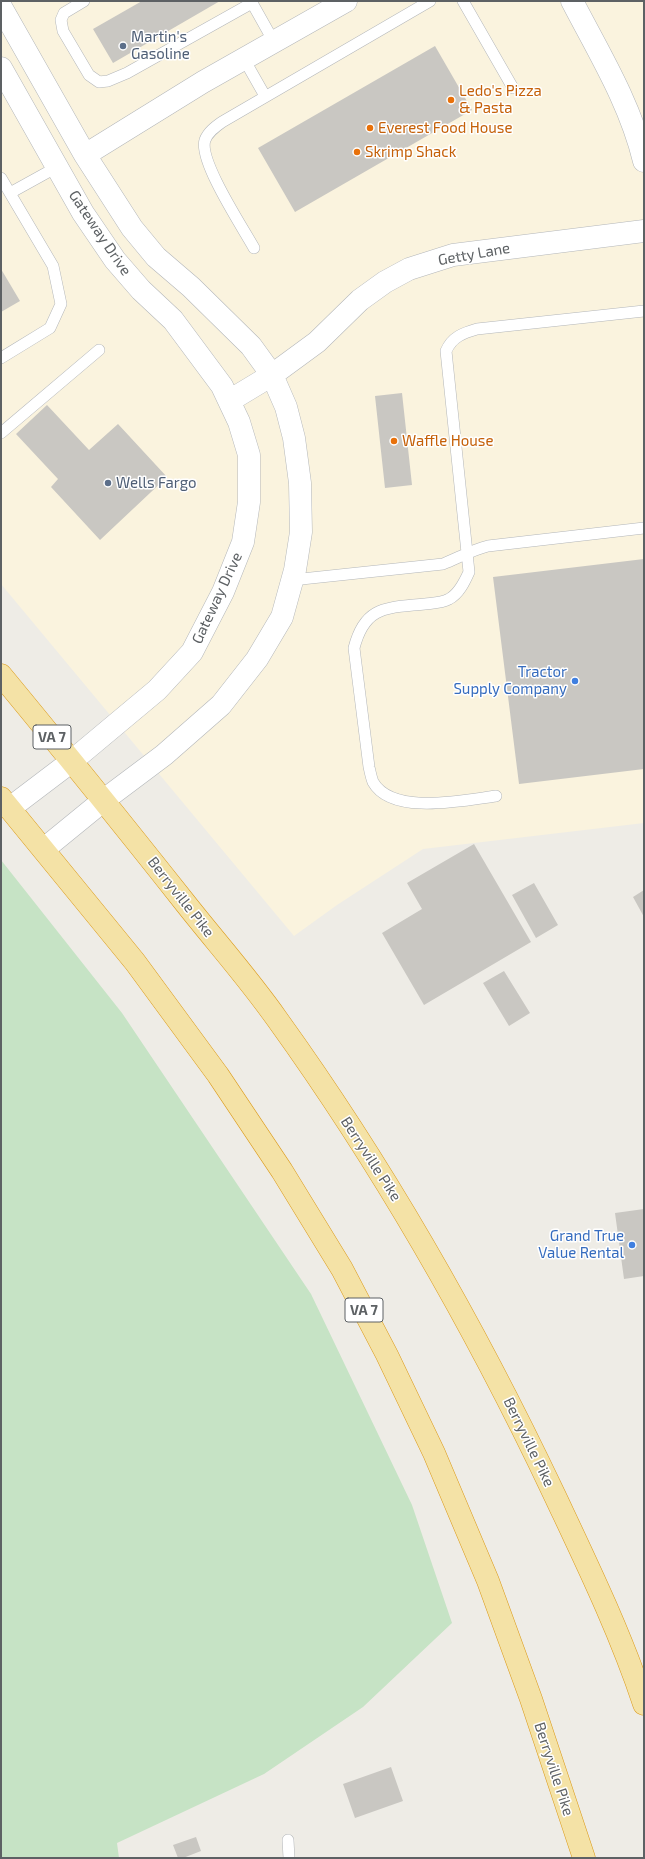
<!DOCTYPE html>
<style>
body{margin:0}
#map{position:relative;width:645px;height:1859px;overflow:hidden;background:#eeece6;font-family:"Exo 2",sans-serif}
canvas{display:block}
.frame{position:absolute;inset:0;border:2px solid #5d6164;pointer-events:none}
</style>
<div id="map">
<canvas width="645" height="1859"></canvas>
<div class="frame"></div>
</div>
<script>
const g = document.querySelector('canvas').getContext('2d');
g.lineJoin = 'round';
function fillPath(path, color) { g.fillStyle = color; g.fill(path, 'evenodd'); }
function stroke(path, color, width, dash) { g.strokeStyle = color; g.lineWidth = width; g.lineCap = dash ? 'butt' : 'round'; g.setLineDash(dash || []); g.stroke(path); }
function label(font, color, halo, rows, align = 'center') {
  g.font = font + ' "Exo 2",sans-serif'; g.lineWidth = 3; g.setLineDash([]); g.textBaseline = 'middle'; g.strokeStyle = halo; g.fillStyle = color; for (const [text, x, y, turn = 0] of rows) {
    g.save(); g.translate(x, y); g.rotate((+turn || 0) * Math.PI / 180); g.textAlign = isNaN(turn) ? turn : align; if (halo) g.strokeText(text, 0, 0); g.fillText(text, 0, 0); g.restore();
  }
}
fillPath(new Path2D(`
 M1,1h643v822l-221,26 -86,56 -43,31 -293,-352z`), '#faf3de');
fillPath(new Path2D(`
 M1,860l121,153 189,281 101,211 40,118 -89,84 -99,67 -147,69 2,15h-118z`), '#c6e3c5');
fillPath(new Path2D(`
 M142,1h78l-107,62 -20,-34z
 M435,46l37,64 -177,102 -37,-64z
 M1,269l19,32 -19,11z
 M402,393l10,92 -27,3 -10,-92z
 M47,405l42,45 29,-26 49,53 -67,63 -49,-53 7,-8 -42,-45z
 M644,559v210l-125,15 -26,-207z
 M474,844l57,98 -107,63 -42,-72 40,-24 -15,-26z
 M534,883l24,42 -22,13 -24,-43z
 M644,890v27l-11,-20z
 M504,971l26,42 -21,13 -26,-43z
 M644,1209v67l-20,3 -9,-66z
 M391,1767l12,34 -48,17 -12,-34z
 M196,1837l5,14 -18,7h-5l-5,-13z`), '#c9c7c2');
const service = new Path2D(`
 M84,1l-20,12 -3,7 2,11 26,44 10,7 9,-1 19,-8 125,-70
 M251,1l23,41
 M463,1l50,87
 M244,59l21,37
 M1,178l52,88 8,38 -11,24 -49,30
 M10,193l47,-26
 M254,248c-11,-20 -56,-88 -49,-108 3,-8 10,-13 17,-18l208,-121
 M1,433l98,-83
 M292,580l151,-16c15,-6 29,-14 45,-18l156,-18
 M496,796c-31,4 -104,20 -123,-14 -2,-5 -3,-11 -4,-15l-15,-119c11,-43 33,-40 71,-44 8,-1 17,-1 24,-5 10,-5 16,-18 20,-27l-23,-221c6,-14 17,-18 31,-22l167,-18
 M288,1840l1,18`);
const minor = new Path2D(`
 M572,1c27,52 58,102 72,160
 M1,7l84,148 47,73 24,29 35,30 60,59 21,29 14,32 8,31 6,45 1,49 -6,38 -13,47 -25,42 -36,46 -57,50 -60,45 -60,49
 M1,68l82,145 32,47 26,30 32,30 49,66 17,36 10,33v47l-6,40 -20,50 -31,60 -35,38 -85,71 -62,47
 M85,155l118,-73 143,-81
 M229,401l43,-26 45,-33 43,-42 25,-18 24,-13 44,-14 191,-24`);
const trunk = new Path2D(`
 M1,675c62,75 124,152 185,229 30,38 63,75 91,115 108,150 199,310 278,477 32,68 65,136 89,208
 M1,798l134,164 83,113 64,96 60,98 45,86 47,98 54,128 43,118 53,159`);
stroke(service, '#b3b6b9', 12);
stroke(minor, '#b3b6b9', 23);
stroke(trunk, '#db9a19', 23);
stroke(service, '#fff', 11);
stroke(minor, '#fff', 22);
stroke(trunk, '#f4e2a6', 22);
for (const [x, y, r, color] of [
 [123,46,4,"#5c6f8a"],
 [451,100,4,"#e8710a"],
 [370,128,4,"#e8710a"],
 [357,152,4,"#e8710a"],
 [394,441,4,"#e8710a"],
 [108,483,4,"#5c6f8a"],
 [575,681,4,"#3f7fe0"],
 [632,1245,4,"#3f7fe0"]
]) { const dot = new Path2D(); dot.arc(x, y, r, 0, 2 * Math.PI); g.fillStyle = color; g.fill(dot); stroke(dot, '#fff', 1.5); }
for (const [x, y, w] of [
 [52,737,38],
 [364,1310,38]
]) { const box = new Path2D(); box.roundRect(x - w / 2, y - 12, w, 24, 3); g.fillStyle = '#fff'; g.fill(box); stroke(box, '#5d6164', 1); }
label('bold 14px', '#5d6164', null, [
 ["VA 7",52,737],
 ["VA 7",364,1310]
]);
label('15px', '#4e5e75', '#fff', [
 ["Martin's",131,37],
 ["Gasoline",131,54],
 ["Wells Fargo",116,483]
], 'left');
label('15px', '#c56008', '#fff', [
 ["Ledo's Pizza",459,91],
 ["& Pasta",459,108],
 ["Everest Food House",378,128],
 ["Skrimp Shack",365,152],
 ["Waffle House",402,441]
], 'left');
label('15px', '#5d6164', '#fff', [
 ["Gateway Drive",100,233,56],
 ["Getty Lane",474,254,-10],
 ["Gateway Drive",217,598,-65],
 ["Berryville Pike",181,897,52],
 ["Berryville Pike",371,1159,57],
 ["Berryville Pike",529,1442,64],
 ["Berryville Pike",554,1769,72]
]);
label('15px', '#366cbe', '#fff', [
 ["Tractor",567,672],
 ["Supply Company",567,689],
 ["Grand True",624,1236],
 ["Value Rental",624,1253]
], 'right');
</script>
